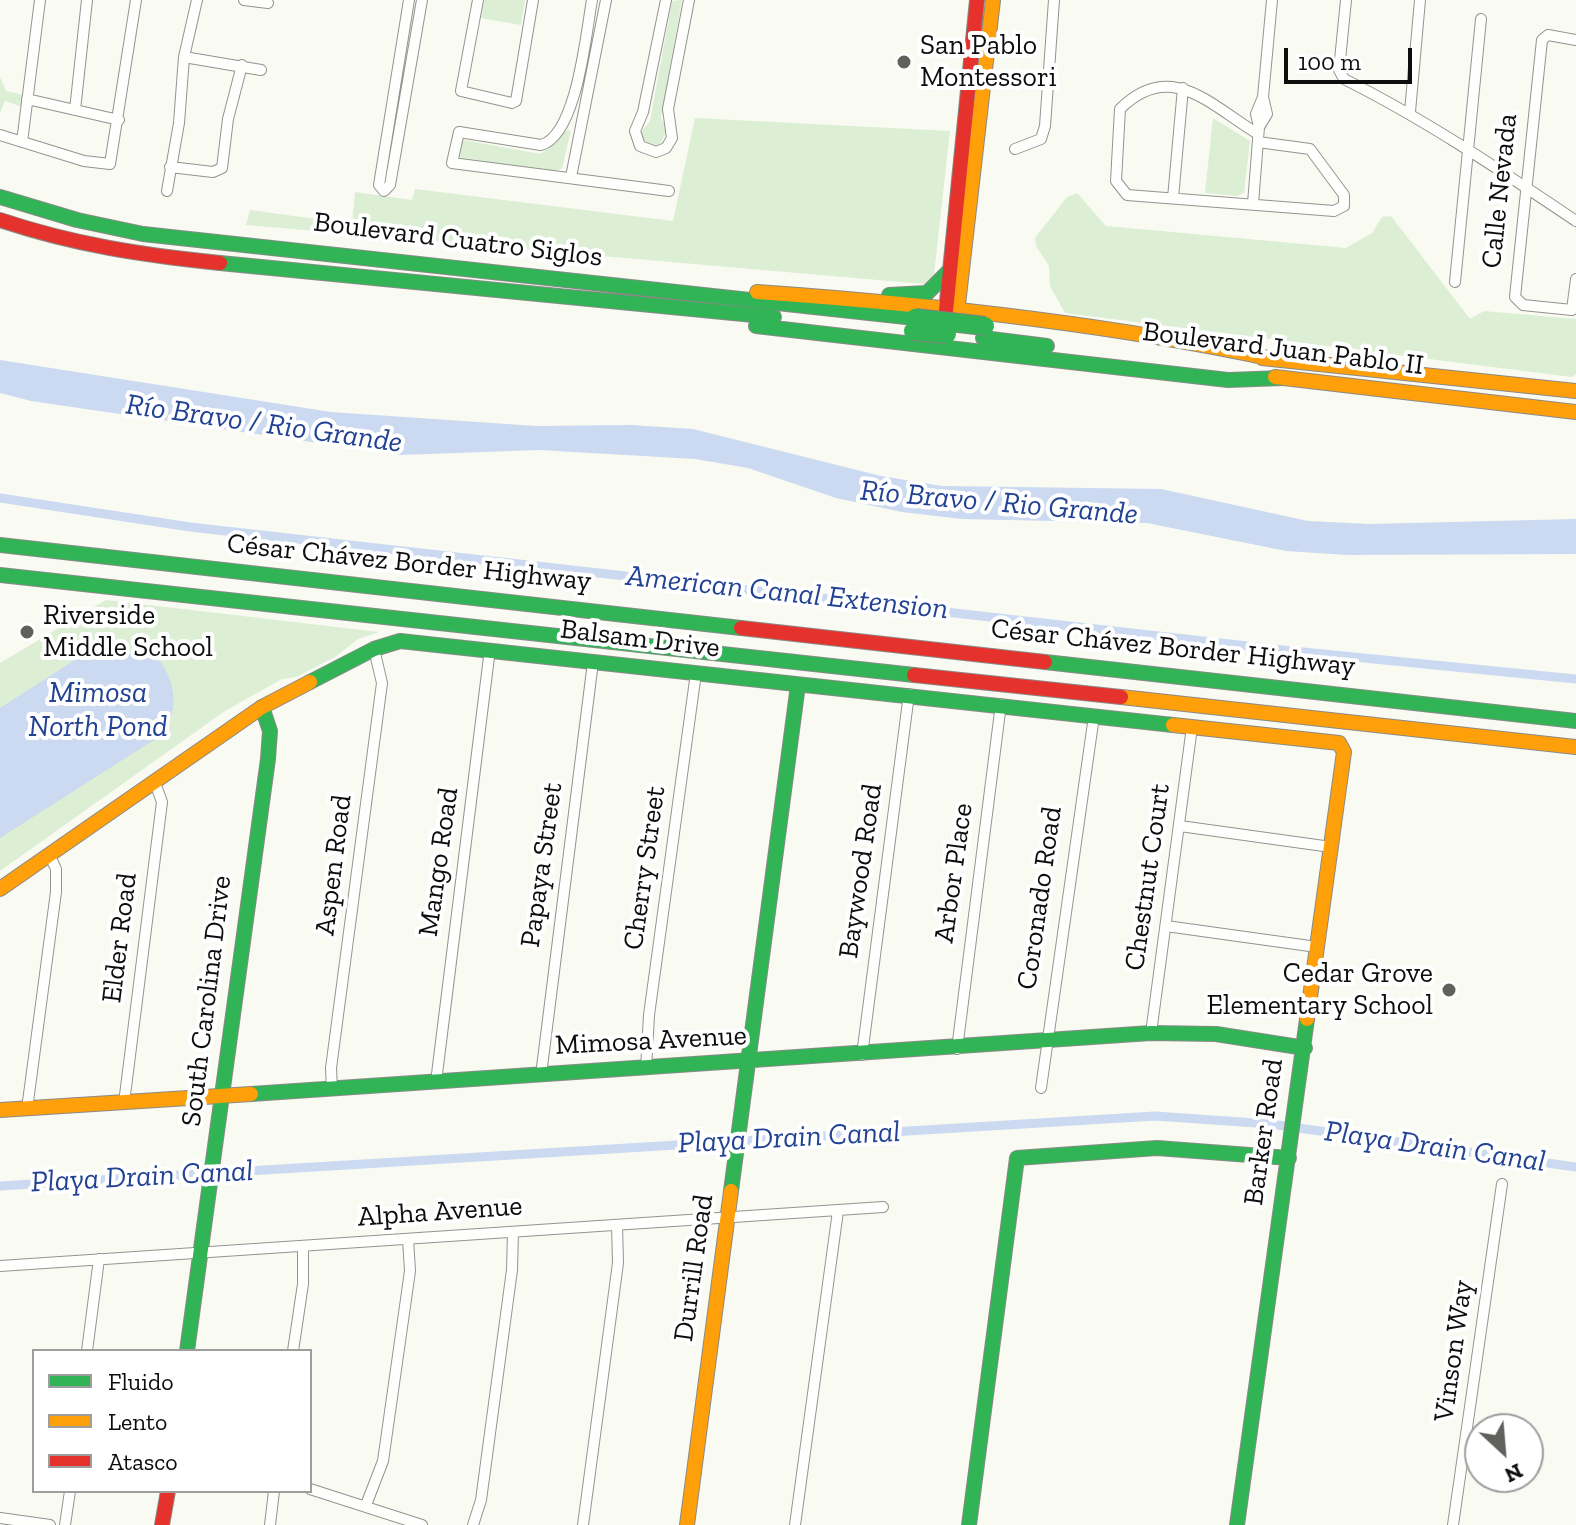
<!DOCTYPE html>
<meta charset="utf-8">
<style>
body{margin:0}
#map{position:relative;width:1576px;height:1525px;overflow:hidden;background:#f9faf2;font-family:"Zilla Slab",serif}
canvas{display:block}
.legend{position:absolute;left:32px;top:1349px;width:280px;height:144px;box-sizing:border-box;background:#fff;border:2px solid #9e9e9e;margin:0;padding:10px 14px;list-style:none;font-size:24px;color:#0d0d0d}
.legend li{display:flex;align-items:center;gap:16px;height:40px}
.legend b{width:40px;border:2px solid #9e9e9e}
.north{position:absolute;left:1464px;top:1413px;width:80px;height:80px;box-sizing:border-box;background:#fff;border:2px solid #9e9e9e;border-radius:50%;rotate:154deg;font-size:22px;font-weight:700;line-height:32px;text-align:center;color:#0d0d0d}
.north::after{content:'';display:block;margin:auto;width:28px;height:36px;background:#60605d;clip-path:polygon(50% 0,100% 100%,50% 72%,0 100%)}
.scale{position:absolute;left:1284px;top:48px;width:128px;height:36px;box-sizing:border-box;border:4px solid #0d0d0d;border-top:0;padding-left:10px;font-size:24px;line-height:28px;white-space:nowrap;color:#0d0d0d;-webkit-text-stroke:6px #fff;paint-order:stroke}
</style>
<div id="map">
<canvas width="1576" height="1525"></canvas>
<ul class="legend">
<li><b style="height:10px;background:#30b455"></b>Fluido</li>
<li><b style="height:10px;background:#ff9f0a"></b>Lento</li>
<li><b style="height:10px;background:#e5322d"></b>Atasco</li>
</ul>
<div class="north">N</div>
<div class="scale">100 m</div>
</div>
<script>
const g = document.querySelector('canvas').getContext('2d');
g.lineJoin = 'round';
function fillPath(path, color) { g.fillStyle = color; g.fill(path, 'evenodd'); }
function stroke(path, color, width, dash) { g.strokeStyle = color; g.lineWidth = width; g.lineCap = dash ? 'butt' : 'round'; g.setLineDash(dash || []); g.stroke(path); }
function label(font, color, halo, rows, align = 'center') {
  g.font = font + ' "Zilla Slab",serif'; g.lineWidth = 8; g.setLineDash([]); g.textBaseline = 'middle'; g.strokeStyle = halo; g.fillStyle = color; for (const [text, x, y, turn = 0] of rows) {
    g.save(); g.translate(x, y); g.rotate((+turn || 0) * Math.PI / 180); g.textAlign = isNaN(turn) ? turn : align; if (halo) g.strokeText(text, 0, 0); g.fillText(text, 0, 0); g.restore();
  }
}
fillPath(new Path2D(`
 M484,0h41l-4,25 -40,-7z
 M682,0l-21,118 6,12 -7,14 -7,3 -15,-11 12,-15 22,-120z
 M0,77l6,14 19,4 -2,12 -18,-6 -5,12z
 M695,118l255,13 -16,143 -10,10 -678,-59 4,-15 102,14 3,-32 57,8 3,-11 258,32z
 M1213,118l37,23 -6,52 -7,3 -32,-3z
 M567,130l4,1 -9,37 -6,4 -99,-15 2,-15 4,-2 78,14z
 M1077,193l29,33 240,22 26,-15 10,-16 9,-1 79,103 14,-8 92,8v55l-4,3 -507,-64 -15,-27 -1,-20 -13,-20 -1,-8 32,-41z
 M106,600l273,32 -21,7 -23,18 -39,20 -14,2 -57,32 -225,160v-208z`), '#dceed4');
fillPath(new Path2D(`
 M0,360l331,52 205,14 95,-1 62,4 188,47 61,10 219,3 147,32 61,3 207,-5v35l-229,1 -61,-4 -139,-28 -185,-4 -60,-7 -66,-14 -88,-30 -53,-9 -156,-9 -139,5 -369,-54 -31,-8z
 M105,644l56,18c16,25 18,52 -1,74l-160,102v-130l95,-61z`), '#cbd9f1');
stroke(new Path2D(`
 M0,498l190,29 1093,123 293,29
 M0,1186l1155,-70 115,8 306,43`), '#cbd9f1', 9);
const street = new Path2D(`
 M244,0l24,3
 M409,0l-30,185 5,6 6,-6 32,-185
 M478,0l-17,91 51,12 4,-2 17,-101
 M592,0c-6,33 -15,135 -51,145l-82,-13 -7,31 217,28
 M666,0l-23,112 -8,19 5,15 16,6 10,-4 6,-10 -4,-29 21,-109
 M1346,0l-7,70 5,9c82,41 156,91 232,142
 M1576,40l-28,-5 -6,5 -27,257 8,8 49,5 4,-31
 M184,57l77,13
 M27,99l92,21
 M75,110l12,-110
 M1410,112l10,-112
 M1259,127l8,-13 -4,-17
 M0,135l84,26 26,3 26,-164
 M22,142l18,-142
 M1258,142l52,7 34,46v11l-10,5 -207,-16 -11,-14 4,-72c51,-50 90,-4 138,25
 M1015,149l26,-10 4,-13 9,-126
 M170,167l43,5 9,-4 6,-49 14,-54
 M571,177l35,-177
 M167,191l12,-68 5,-66 13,-57
 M1173,198l10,-110
 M1253,204l6,-77 -3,-13 7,-17 9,-97
 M1455,282l26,-263
 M1180,826l151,21
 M1166,926l151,21
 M1151,1033l41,-306
 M957,1049l44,-345
 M862,1055l47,-361
 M646,1069l3,-54 47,-342
 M541,1075l52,-413
 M436,1082l54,-433
 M1041,1088l53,-372
 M332,1089l-1,-21 51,-385 -8,-34
 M124,1103l38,-301 -8,-22
 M27,1109l29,-217v-23l-7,-15
 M0,1266l883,-59
 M87,1351l12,-92
 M293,1351l10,-67v-38
 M310,1489l112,36
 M366,1505l17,-44 27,-190 -2,-32
 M0,1518l50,7
 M65,1525l5,-34
 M270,1525l4,-34
 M473,1525l8,-25 31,-230 1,-38
 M583,1525l35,-262 -1,-38
 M795,1525l43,-314
 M1453,1525l49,-341`);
const fast = new Path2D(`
 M0,197l77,23 66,14 772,84
 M220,263l554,54
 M889,295l38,-2 24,-24
 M756,326l472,54 55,-2
 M983,338l64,8
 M0,545l741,83
 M0,575l914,100
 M1045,662l531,59
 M310,682l64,-33 26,-8 773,84
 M251,1094l900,-61 65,1 89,14
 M731,1191l67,-506
 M187,1351l81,-592 2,-28 -8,-24
 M969,1525l48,-367 140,-10 132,10
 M1237,1525l70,-506`);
const slow = new Path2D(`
 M757,292c172,12 347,31 516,67
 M956,322l37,-322
 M1262,358l314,33
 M1275,377l301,35
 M1121,697l455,50
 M1173,725l166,18 5,9 -37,267
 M0,889l262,-182 48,-25
 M0,1110l251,-16
 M687,1525l44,-334`);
const jam = new Path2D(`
 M0,220c75,25 142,35 220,43
 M945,321l32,-321
 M741,628l304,34
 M914,675l207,22
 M162,1525l6,-34`);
stroke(street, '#939490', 12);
stroke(fast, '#8a8a87', 16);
stroke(slow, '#8a8a87', 16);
stroke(jam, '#8a8a87', 16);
stroke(street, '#fefefd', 10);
stroke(fast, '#30b455', 14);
stroke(slow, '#ff9f0a', 14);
stroke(jam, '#e5322d', 14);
const fastBridge = new Path2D(`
 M915,318l70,8
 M913,331l34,3`);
stroke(fastBridge, '#81817d', 20, []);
stroke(fastBridge, '#30b455', 18);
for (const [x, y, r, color] of [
 [904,62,8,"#60605d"],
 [27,632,8,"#60605d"],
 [1449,990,8,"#60605d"]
]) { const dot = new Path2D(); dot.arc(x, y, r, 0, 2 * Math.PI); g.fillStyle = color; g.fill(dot); stroke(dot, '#fff', 3); }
label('28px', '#0d0d0d', '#fff', [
 ["San Pablo",920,46],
 ["Montessori",920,78],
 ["Riverside",43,616],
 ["Middle School",43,648],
 ["Cedar Grove",1433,974,"right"],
 ["Elementary School",1433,1006,"right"]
], 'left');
label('28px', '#0d0d0d', '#fff', [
 ["Calle Nevada",1500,191,-84],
 ["Boulevard Cuatro Siglos",458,240,7],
 ["Boulevard Juan Pablo II",1283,349,7],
 ["César Chávez Border Highway",409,563,6],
 ["Balsam Drive",640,639,7],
 ["César Chávez Border Highway",1173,648,6],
 ["Mango Road",439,862,-82],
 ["Aspen Road",334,865,-83],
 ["Papaya Street",542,865,-82],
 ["Cherry Street",645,868,-82],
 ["Baywood Road",861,871,-82],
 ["Arbor Place",954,873,-82],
 ["Chestnut Court",1148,877,-82],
 ["Coronado Road",1040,898,-82],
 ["Elder Road",120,938,-83],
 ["South Carolina Drive",207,1001,-83],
 ["Mimosa Avenue",651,1041,-3],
 ["Barker Road",1264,1132,-82],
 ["Alpha Avenue",440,1212,-4],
 ["Durrill Road",694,1268,-82],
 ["Vinson Way",1454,1351,-82]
]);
label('italic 30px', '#224293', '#fff', [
 ["Río Bravo / Rio Grande",264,424,8],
 ["Río Bravo / Rio Grande",999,503,5],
 ["American Canal Extension",787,593,6],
 ["Mimosa",98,693],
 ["North Pond",98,727],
 ["Playa Drain Canal",789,1138,-3],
 ["Playa Drain Canal",1435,1147,8],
 ["Playa Drain Canal",142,1177,-3]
]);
</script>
